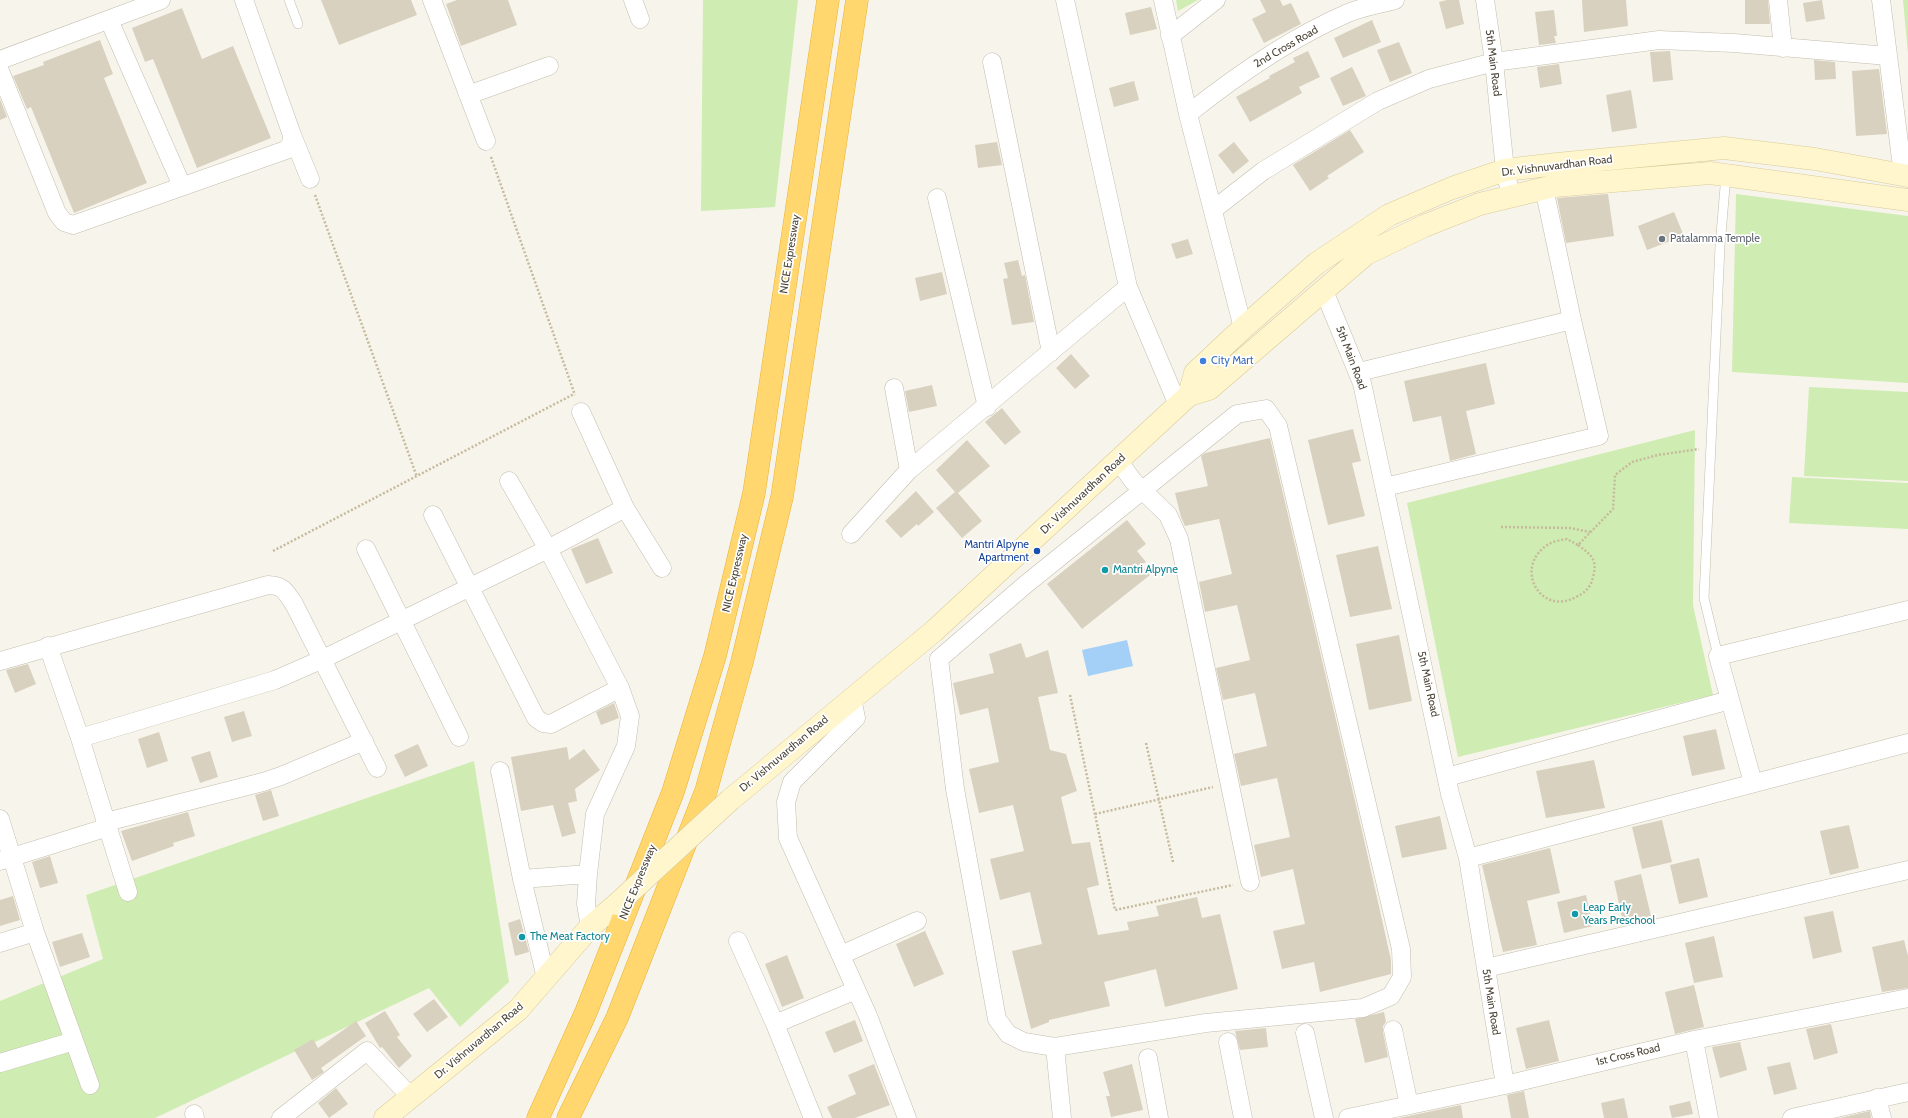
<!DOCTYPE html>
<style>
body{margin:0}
canvas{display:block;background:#f7f4eb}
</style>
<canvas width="1908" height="1118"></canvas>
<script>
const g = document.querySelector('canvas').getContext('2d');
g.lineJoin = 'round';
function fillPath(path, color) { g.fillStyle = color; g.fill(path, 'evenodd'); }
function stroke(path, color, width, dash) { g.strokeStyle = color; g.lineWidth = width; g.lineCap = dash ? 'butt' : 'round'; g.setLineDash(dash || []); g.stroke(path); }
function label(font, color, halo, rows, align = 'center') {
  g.font = font + ' Cabin,sans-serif'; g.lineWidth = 3.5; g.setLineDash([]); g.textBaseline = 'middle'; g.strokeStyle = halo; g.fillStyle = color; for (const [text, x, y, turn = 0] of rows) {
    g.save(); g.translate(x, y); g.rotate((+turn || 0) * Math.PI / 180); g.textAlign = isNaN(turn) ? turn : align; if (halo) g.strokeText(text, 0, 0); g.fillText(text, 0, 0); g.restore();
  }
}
fillPath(new Path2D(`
 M703,0h95l-23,207 -74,4z
 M1176,0h22l-20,11z
 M1903,0h5v54z
 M1736,194l172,22v167l-176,-11z
 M1809,387l99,5v89l-104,-5z
 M1695,430l-2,175 20,90 -255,62 -51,-254z
 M1792,477l116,6v46l-119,-6z
 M474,761l35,221 -49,45 -31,-39 -274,130h-155v-117l103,-42 -17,-64z`), '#cfedb2');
fillPath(new Path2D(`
 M1127,640l6,26 -45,10 -6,-26z`), '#a4d0f7');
fillPath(new Path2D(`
 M321,0h90l6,15 -78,30z
 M457,0h51l9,25 -56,21 -15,-42z
 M1260,0h20l3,6 8,-3 10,21 -37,19 -12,-24 14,-7z
 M1447,0h12l5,24 -18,5 -7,-27z
 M1582,0h44l2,26 -44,6z
 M1745,0h23l2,24h-25z
 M1822,0l3,19 -19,3 -3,-19z
 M1151,7l6,22 -27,6 -5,-22z
 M182,8l20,51 31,-13 38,92 -74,30 -44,-109 -8,3 -13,-34z
 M1554,10l3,26h-3l2,7 -17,2 -4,-33z
 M1372,20l9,22 -38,16 -9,-20z
 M100,40l13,34 -9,4 43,105 -73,30 -43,-106 -4,2 -14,-33 31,-11 -1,-3z
 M1399,42l13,31 -22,9 -13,-32z
 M1308,51l12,26 -21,10 3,6 -52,29 -14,-25 34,-19 -1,-2 26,-14 -2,-4z
 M1670,51l3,29 -20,2 -3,-30z
 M1814,60l21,2 1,17 -21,1z
 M1559,64l3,20 -22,4 -3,-21z
 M1352,67l14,29 -23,10 -13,-28z
 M1879,69l8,65 -31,2 -4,-65z
 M1134,81l5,19 -25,7 -5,-19z
 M1631,90l6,38 -25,4 -6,-37z
 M0,99l7,18 -7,3z
 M1350,130l14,22 -37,24 2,2 -19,13 -17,-26z
 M997,142l5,23 -24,3 -3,-23z
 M1234,142l15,19 -16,13 -15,-19z
 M1608,194l6,42 -48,7 -9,-45z
 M1674,212l10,24 -37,14 -9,-24z
 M1188,239l5,15 -17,5 -5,-15z
 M1018,260l4,16 3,-1 9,47 -22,3 -9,-46 5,-1 -4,-15z
 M942,272l5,22 -27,7 -5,-23z
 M1071,354l19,22 -15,13 -19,-21z
 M1486,363l9,41 -29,7 10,43 -26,7 -9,-45 -28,6 -9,-41z
 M932,385l5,21 -28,6 -4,-21z
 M1002,408l19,24 -16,13 -20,-23z
 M1353,429l8,32 -9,2 13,53 -37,9 -20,-85z
 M1270,438l93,397 28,125v14l-71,18 -6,-30 -32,7 -9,-38 32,-7 -12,-55 -32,8 -7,-32 36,-8 -13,-59 -36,8 -2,-9 -5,-23 33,-8 -12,-53 -32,7 -7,-32 34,-8 -13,-55 -32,7 -6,-30 33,-8 -13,-55 -34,7 -4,-9 -6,-24 33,-7 -7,-30 4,-3z
 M967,440l23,26 -32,27 24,28 -20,17 -26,-30 19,-16 -19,-22z
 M916,491l18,21 -16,14 -1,-2 -16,14 -16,-17z
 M1127,520l19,24 -9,7 9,11 -5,3 9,10 -68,54 -35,-45z
 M598,538l15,35 -27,11 -15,-35z
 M1378,546l14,63 -42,8 -14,-62z
 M1399,635l13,66 -43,9 -13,-66z
 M1021,643l5,15 22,-8 10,43 -20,4 12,53 16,4 11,37 -16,6 11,47 18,-2 9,43 -12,3 11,47 31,-5 -2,-8 32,-6 -3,-10 41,-9 5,21 18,-4 18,75 -73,18 -9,-38 -52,13 6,24 -61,14v2l-18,7 -19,-78 30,-7 -12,-52 -30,8 -10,-41 34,-8 -11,-46 -34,8 -10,-44 30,-7 -11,-54 -28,7 -7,-32 41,-10 -5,-19z
 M28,664l8,20 -21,9 -9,-23z
 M614,703l5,15 -18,7 -5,-13z
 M244,711l8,25 -20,6 -8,-25z
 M1716,729l9,40 -33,7 -9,-40z
 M159,732l9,29 -21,7 -9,-29z
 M418,744l10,22 -23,11 -11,-22z
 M567,747l2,13 15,-11 16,21 -25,19 2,12 -9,2 8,30 -14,4 -9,-32 -32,6 -10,-54z
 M210,751l8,26 -18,6 -9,-26z
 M1594,760l11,48 -59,10 -10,-47z
 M271,790l8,26 -16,5 -8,-26z
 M188,812l7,24 -22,7 1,3 -42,15 -11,-30z
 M1440,816l7,33 -45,9 -7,-32z
 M1662,820l10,42 -30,7 -10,-42z
 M1849,825l10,43 -29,7 -10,-44z
 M1550,848l10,45 -33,8 10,44 -34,7 -21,-87z
 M50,856l8,27 -18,5 -8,-26z
 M1699,858l9,39 -29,7 -9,-39z
 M1641,874l10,42 -28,6 -9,-41z
 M1586,895l7,31 -29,7 -7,-31z
 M13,896l7,24 -20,6v-26z
 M1833,911l9,41 -29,7 -9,-42z
 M520,919l9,33 -14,4 -7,-33z
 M925,931l19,43 -30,13 -18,-43z
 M82,933l8,24 -30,10 -8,-25z
 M1714,936l9,41 -29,6 -9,-40z
 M1904,940l4,16v32l-26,4 -10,-45z
 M787,955l17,43 -22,9 -17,-43z
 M1694,985l10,42 -29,7 -10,-42z
 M434,999l14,18 -21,15 -14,-18z
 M385,1011l15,24 -3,2 15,19 -13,12 -17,-21 -2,1 -15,-25z
 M1384,1012l2,10 -3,4v6l5,25 -23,6 -10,-44z
 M855,1020l8,21 -29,12 -9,-21z
 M1549,1020l10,41 -33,8 -10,-41z
 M356,1021l10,15 -45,32 3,4 -12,8 -18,-30 19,-11 5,9z
 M1831,1024l7,29 -24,7 -8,-31z
 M1266,1028l2,19 -28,3 -5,-19z
 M1740,1042l7,28 -27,8 -8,-31z
 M1790,1062l7,27 -23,6 -7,-28z
 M874,1064l16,41 -35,13h-23l-5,-11 29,-13 -8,-19z
 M1132,1064l11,46 -32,7 -5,-21h4l-7,-24z
 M336,1088l12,16 -19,14 -11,-15z
 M1524,1091l5,27h-18l-4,-23z
 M1624,1098l4,20h-24l-3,-15z
 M1690,1101l3,13 -21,4 -3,-12z
 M1461,1105l2,13h-64z
 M1870,1111l1,7h-31z`), '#d9d1bf');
const lane = new Path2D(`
 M289,0l9,24
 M1718,656l-14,-58 16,-352 6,-71`);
const street = new Path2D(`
 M244,0l48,135 18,44
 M432,0l54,141
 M633,0l7,19
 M1065,0l63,287
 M1163,0l25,114 55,214
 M1485,0l9,62 11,108 6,26
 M1778,0l5,48
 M1881,0l22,175
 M109,20l73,166
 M1170,36l46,-36
 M0,60l161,-60
 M992,62l59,290
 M0,71l57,142 7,9 9,3 213,-75 5,-6 1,-9
 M468,95l81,-29
 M1188,114c49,-39 102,-76 160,-101 14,-6 32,-9 47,-13
 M937,198l50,209
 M1213,210l50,-39 115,-70 51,-22 65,-17 165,-22 75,3 154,13
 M1324,291l38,92 88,411 18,64 37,227
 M1359,372l213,-52
 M894,388l15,82 219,-183 50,118
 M1266,409l12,17 123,523 1,28 -11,19 -28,12 -157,15 -151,24 -31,-5 -16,-8 -11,-15 -42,-230 -16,-130 86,-74 212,-171z
 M581,412l44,96 37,60
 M1118,460l15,21 35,34 11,24 71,343
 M509,481l39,68 72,139 10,28 -4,30 -31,68 -7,60 -2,30 4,23
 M1385,487l214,-51 -27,-116 -28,-132
 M433,515l103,203 7,5 8,1 69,-36
 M851,534l58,-64
 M366,549l93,188
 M0,661l268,-76c15,0 18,7 26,19l83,164
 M852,698l4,20 -64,64 -6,20 2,36 80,178 39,102
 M80,738l195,-58 48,-21 225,-110 77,-41
 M500,771l22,108 24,99
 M1447,777l283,-77
 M1753,783l-35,-127 190,-46
 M0,819l35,113 55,153
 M1468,858l440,-115
 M0,861l102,-32 4,-7 -26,-84 -32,-92
 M522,879l66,-5
 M128,892l-22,-70 157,-40 18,-6 83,-35
 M738,941l37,83
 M0,943l35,-11
 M841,955l76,-34
 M1486,968l422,-98
 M1393,1030l16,75
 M1305,1033l19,85
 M1694,1040l15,78
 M1228,1042l15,76
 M1055,1047l7,71
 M1148,1058l11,60
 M0,1063l74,-22
 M1877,1098l5,20
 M194,1114l1,4
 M281,1118l86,-67 44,46
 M813,1118l-38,-94 81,-34
 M1348,1118l157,-33 189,-45 214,-42
 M1792,1118l116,-26`);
const secondary = new Path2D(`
 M1189,395l6,-22 48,-45 74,-65 72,-48 63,-27 53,-18 52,-6 167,-16 91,11 93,17
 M730,800l204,-169 255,-236 20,-6 157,-135 58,-28 56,-22 74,-18 156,-13 198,27
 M385,1118l133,-108 72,-83 27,-23`);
const highway = new Path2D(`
 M538,1118l48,-106 87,-220 42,-136 39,-163 74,-493
 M568,1118l49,-100 89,-227 36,-129 40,-165 75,-497`);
stroke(lane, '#c3bdad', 10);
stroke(street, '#c3bdad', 19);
stroke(secondary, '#dacc98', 23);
stroke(highway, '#ebb231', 23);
stroke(new Path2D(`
 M491,157l84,238
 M315,195l102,282
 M1501,527l69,1 20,4
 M1578,545c13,10 20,14 15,32 -2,10 -8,16 -17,20 -36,20 -64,-31 -27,-53 5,-3 12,-4 18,-5l11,6 35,-36 2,-34 17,-13 26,-7 41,-6
 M273,551l301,-157
 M1070,695l45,215 118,-25
 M1146,743l27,119
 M1095,814l118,-27`), '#c6ba9d', 2.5, [2, 2]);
stroke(lane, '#fff', 9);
stroke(street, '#fff', 18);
stroke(secondary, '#fff6cd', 22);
stroke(highway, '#ffd76e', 22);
const secondaryBridge = new Path2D(`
 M617,904l113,-104`);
stroke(secondaryBridge, '#dacc98', 23, []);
stroke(secondaryBridge, '#fff6cd', 22);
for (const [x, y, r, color] of [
 [1662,239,4,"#6b7280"],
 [1203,361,4,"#3f7fe0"],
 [1037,551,4,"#1a4fb4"],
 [1105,570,4,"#0f9aa8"],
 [1575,914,4,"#0f9aa8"],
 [522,937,4,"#0f9aa8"]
]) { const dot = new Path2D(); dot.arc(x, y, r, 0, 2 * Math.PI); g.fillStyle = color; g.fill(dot); stroke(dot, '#fff', 1.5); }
label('11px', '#4c4538', '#fff', [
 ["2nd Cross Road",1286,47,-30],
 ["5th Main Road",1493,63,83],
 ["Dr. Vishnuvardhan Road",1557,166,-7],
 ["NICE Expressway",790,254,-81],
 ["5th Main Road",1351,358,69],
 ["Dr. Vishnuvardhan Road",1083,494,-43],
 ["NICE Expressway",735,573,-77],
 ["5th Main Road",1428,684,78],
 ["Dr. Vishnuvardhan Road",784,754,-40],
 ["NICE Expressway",638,882,-68],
 ["5th Main Road",1491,1002,81],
 ["Dr. Vishnuvardhan Road",479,1041,-40],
 ["1st Cross Road",1628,1055,-13]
]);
label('11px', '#5b616d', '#fff', [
 ["Patalamma Temple",1670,239]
], 'left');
label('11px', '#366cbe', '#fff', [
 ["City Mart",1211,361]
], 'left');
label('11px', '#164399', '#fff', [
 ["Mantri Alpyne",1029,545],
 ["Apartment",1029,558]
], 'right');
label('11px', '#0d838f', '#fff', [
 ["Mantri Alpyne",1113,570],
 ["Leap Early",1583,908],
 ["Years Preschool",1583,921],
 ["The Meat Factory",530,937]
], 'left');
</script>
